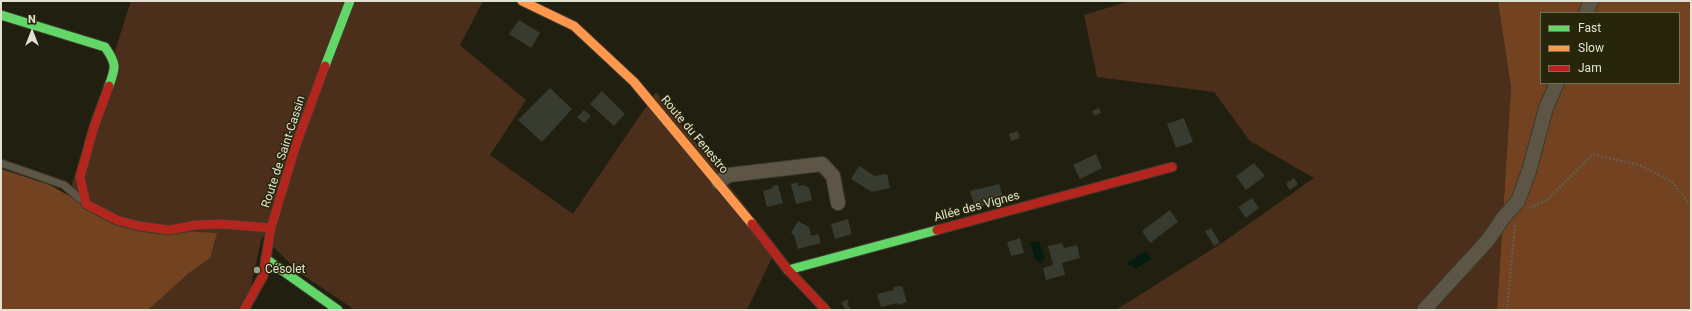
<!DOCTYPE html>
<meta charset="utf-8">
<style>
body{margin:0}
#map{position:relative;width:1692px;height:311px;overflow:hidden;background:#212010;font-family:Roboto,sans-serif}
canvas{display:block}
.frame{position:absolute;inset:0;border:2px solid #e2e2d2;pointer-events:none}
.legend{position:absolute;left:1540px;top:12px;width:140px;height:72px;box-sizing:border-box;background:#27260a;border:1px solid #72715a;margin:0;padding:5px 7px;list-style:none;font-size:12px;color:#e2e2d2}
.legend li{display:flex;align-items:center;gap:8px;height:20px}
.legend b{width:20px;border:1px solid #72715a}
.north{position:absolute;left:12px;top:12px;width:40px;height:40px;-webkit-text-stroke:3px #27260a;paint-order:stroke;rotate:0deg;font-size:11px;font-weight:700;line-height:16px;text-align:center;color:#e2e2d2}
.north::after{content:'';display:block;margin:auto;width:14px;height:18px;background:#e2e2d2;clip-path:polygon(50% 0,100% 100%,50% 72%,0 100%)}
</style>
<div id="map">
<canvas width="1692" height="311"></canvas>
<div class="frame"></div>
<ul class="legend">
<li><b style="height:5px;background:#63d668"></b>Fast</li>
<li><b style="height:5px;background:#ff974d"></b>Slow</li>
<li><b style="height:5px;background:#b3261e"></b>Jam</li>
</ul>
<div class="north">N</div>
</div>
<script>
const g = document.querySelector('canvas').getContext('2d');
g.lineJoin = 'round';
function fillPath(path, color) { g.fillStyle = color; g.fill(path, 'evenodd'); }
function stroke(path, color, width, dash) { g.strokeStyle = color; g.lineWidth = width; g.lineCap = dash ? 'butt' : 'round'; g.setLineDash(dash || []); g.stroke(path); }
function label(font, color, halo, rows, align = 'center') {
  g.font = font + ' Roboto,sans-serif'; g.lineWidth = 3; g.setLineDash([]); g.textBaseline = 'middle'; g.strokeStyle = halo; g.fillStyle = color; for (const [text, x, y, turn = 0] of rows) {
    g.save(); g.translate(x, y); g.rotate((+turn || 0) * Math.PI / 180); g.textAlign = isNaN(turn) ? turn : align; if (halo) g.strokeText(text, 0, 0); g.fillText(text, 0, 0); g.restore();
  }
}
fillPath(new Path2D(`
 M131,1h352l-23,44 66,55 -36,55 83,59 83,-122 121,155 -30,63h-392l-55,-37 -38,-37 -12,54 -13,20h-89l41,-37 21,-15 -84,-30 -58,-32z
 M1130,1h368l13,87 -14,222h-381l103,-65 95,-67 -64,-37 -36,-49 -117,-15 -13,-62z`), '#4c2f1b');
fillPath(new Path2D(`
 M1498,1h193v309h-194l14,-222zM1541,13h138v70h-138z
 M1,169l49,16 76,43 91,5 -7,25 -21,15 -41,37h-147z`), '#734321');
fillPath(new Path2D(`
 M1039,241l6,18 -3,1 1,2 -4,1v-2h-3l-6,-18z
 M1146,251l5,8 -16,10 -3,-4 -3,1 -2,-3z`), '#051a10');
fillPath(new Path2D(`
 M519,20l21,13 -9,15 -22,-14z
 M550,88l22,21 -30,33 -24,-22z
 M602,91l23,23 -11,12 -24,-22z
 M1099,108l2,5 -7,3 -2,-5z
 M584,110l7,6 -7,7 -7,-6z
 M1184,118l9,24 -17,6 -9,-24z
 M1018,131l2,7 -9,3 -2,-7z
 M1096,154l6,14 -22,11 -7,-14z
 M1254,163l11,13 -19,14 -10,-14z
 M859,166l16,10 12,-2 3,14 -18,4 -21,-13z
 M1294,178l4,6 -8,6 -4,-6z
 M798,182v4l6,-1 5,3 3,12 -16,4 -5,-20z
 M999,184l5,16 -29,8 -5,-17z
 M778,185l5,18 -16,4 -4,-16 10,-3 -1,-2z
 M1252,198l7,10 -13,10 -8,-11z
 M1170,210l8,12 -28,21 -8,-12z
 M848,219l4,15 -17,5 -4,-15z
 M798,221l11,6 2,9 7,-2 3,9 -23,6 -4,-14 -3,-2z
 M1211,228l9,15 -6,3 -9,-15z
 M1020,238l4,15 -13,3 -4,-14z
 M1062,243l2,5 13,-3 3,13 -18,5 3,12 -19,5 -3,-12 10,-3 -5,-19z
 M902,286l5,16 -9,3 -1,-2 -16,4 -4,-13 17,-4 -1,-3z
 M847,299l2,3 -2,2 4,5 -1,1h-4l-5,-7z`), '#383b2f');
const lane = new Path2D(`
 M1,163l63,22 16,14`);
const street = new Path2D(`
 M1586,13l5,-12
 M718,182l11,-7 93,-11 11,12 5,27
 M1424,310l64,-70 15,-22 15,-17 11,-30 17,-63 11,-25`);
const fast = new Path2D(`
 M1,15l104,32c12,17 11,20 4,39
 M325,66l25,-65
 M266,259l72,51
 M788,270l149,-40`);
const slow = new Path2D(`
 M522,1l52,25 60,56 118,142`);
const jam = new Path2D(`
 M109,86l-15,41 -14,50 6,27 31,16 22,6 31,4 25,-5 28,-1 48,4
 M752,224l36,46 38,40
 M937,230l235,-63
 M244,310l19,-34 8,-48 25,-83 29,-79`);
stroke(lane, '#3a392d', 9);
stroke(street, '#3a392d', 16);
stroke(fast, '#3a392d', 11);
stroke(slow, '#3a392d', 11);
stroke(jam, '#3a392d', 11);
stroke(new Path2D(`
 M1530,208l17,-8 46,-46 49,12 30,16 16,20 3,1
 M1507,310l8,-85`), '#625e51', 2.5, [2, 2]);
stroke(lane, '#5d5646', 7);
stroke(street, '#5d5646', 14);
stroke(fast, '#63d668', 9);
stroke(slow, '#ff974d', 9);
stroke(jam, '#b3261e', 9);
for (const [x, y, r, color] of [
 [257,270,4,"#9e9e8e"]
]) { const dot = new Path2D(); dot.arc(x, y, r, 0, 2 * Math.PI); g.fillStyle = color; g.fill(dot); stroke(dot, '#27260a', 1.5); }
label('12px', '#e2e2d2', '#27260a', [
 ["Route du Fenestro",694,135,50],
 ["Route de Saint-Cassin",284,152,-72],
 ["Allée des Vignes",977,207,-15]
]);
label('12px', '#e2e2d2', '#27260a', [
 ["Césolet",265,270]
], 'left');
</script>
